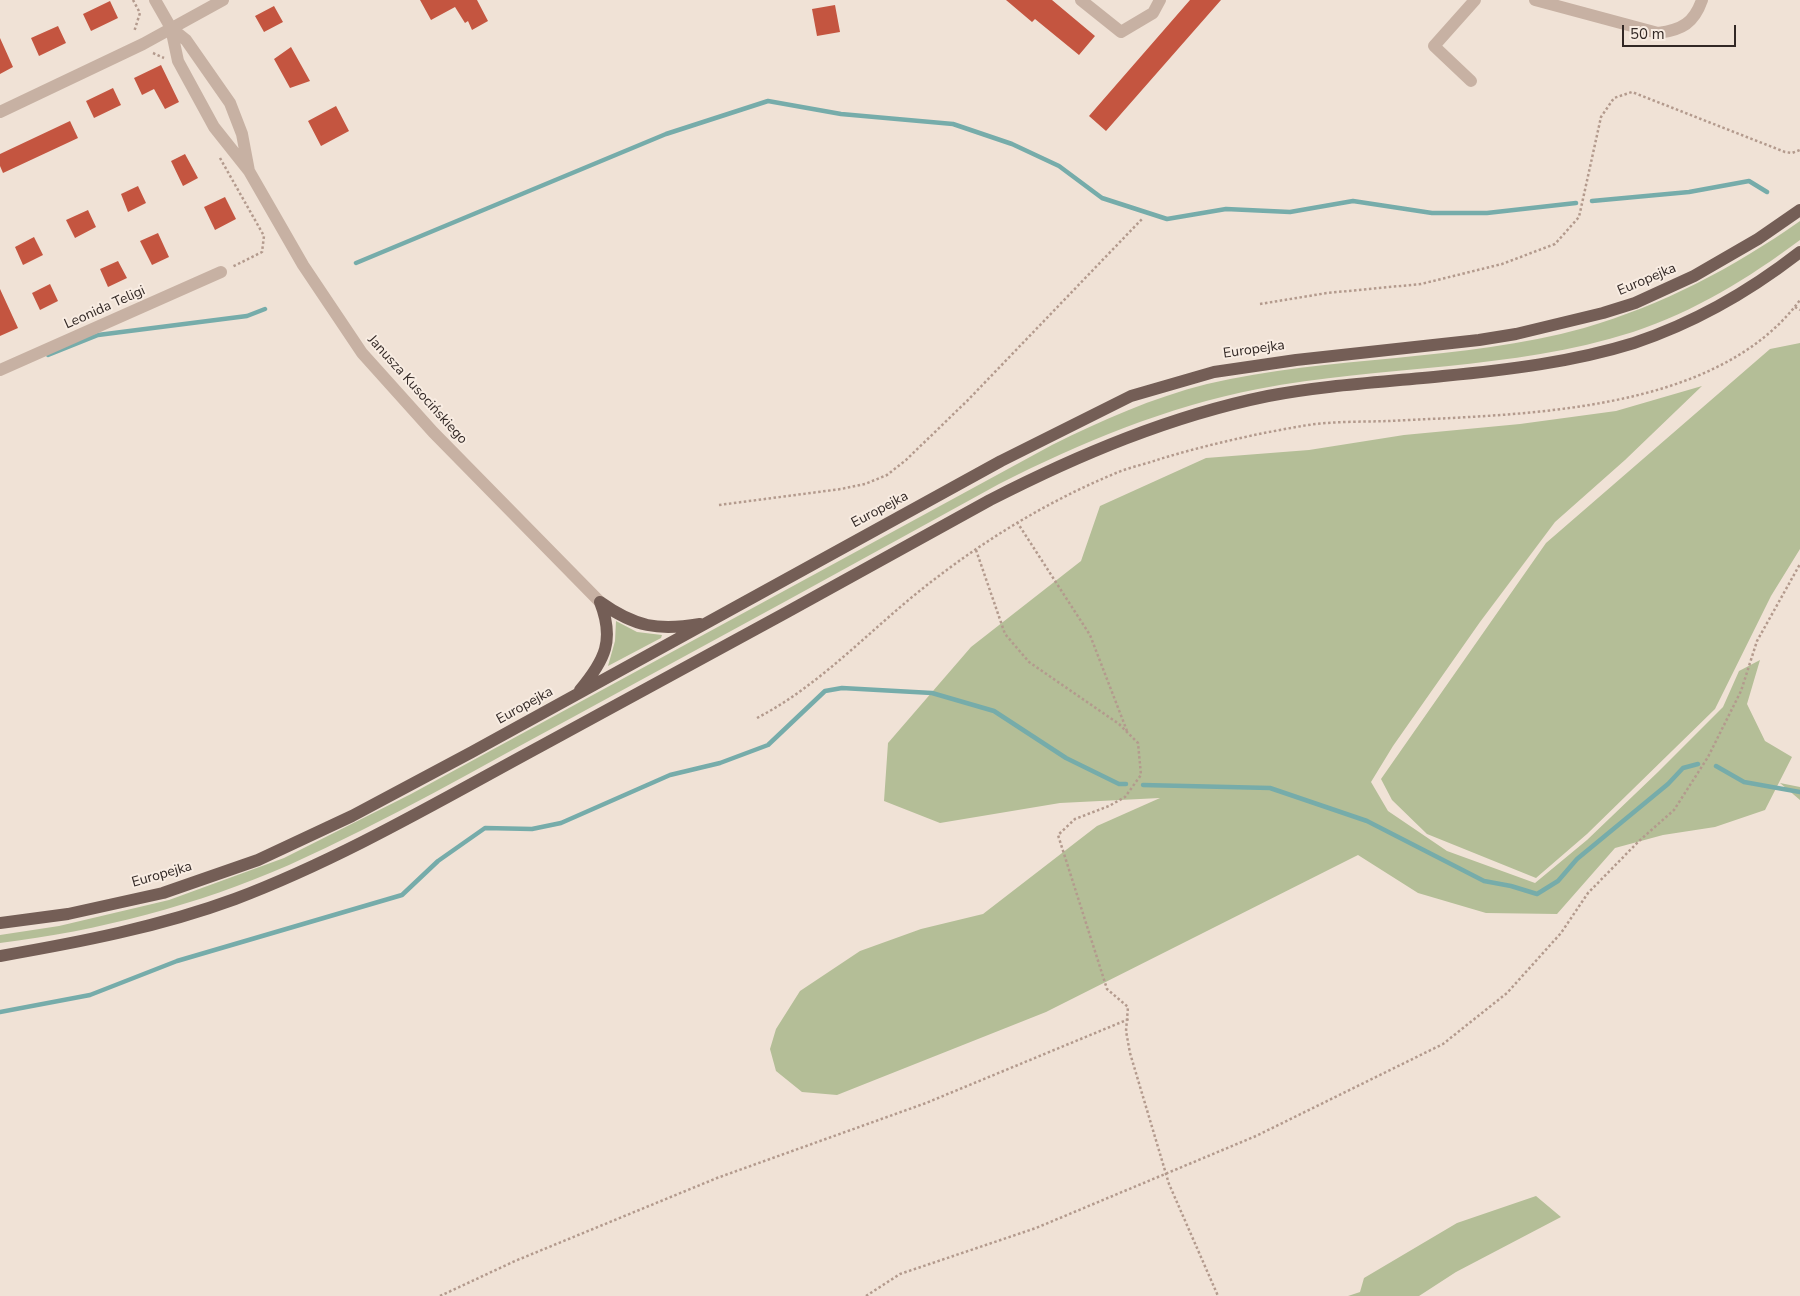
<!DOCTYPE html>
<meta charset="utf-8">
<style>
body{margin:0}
#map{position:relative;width:1800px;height:1296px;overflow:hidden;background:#f0e2d6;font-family:"Nunito Sans",sans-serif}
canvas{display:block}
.scale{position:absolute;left:1622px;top:25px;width:114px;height:22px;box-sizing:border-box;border:2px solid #322825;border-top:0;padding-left:6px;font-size:15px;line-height:18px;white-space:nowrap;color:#322825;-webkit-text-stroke:4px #f8ece2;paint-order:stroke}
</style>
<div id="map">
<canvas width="1800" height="1296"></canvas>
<div class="scale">50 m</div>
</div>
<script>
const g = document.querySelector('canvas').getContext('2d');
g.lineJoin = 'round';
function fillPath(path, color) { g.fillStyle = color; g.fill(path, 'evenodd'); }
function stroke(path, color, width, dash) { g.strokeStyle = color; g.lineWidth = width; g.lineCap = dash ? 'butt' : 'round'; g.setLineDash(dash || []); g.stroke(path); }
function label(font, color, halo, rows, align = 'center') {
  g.font = font + ' "Nunito Sans",sans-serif'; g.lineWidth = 4; g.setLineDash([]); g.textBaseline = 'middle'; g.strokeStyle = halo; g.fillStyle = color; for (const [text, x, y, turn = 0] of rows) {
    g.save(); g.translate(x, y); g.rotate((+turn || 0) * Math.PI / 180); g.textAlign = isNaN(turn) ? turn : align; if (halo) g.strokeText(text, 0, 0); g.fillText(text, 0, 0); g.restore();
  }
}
fillPath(new Path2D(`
 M1800,221v19c-51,38 -106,72 -167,92 -122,39 -251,33 -375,57 -92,18 -176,53 -259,95 -141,78 -283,155 -424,232 -95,51 -188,105 -286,149 -91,40 -191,66 -289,78v-8l59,-9 110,-26 115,-42 127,-64 641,-349c50,-25 100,-47 155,-61 124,-29 254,-22 377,-56 79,-23 149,-60 216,-107z
 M1800,343v206l-29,47 -56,113 -128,125 -51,44 -109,-44 -35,-34 -11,-21 165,-236 224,-194z
 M1702,386l-77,74 -70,62 -75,100 -87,124 -22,36 17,29 59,40 88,32 52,-43 71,-68 65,-65 16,-36 21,-11 -13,44 18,37 27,16 -27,53 -50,17 -52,8 -48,13 -58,66 -71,-1 -68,-20 -60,-38 -312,157 -209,83 -35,-3 -26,-21 -6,-22 6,-20 24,-38 60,-40 61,-22 62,-15 114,-88 63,-28 -100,5 -120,20 -56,-22 4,-58 83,-96 110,-86 19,-55 106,-48 103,-8 95,-15 116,-11 96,-13z
 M616,621l21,11 25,3 -1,3 -53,28 7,-25z
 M1780,783l20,4v13z
 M1536,1196l25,21 -105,55 -37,24h-71l12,-4 4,-14 93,-55z`), '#b4be97');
stroke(new Path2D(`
 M1592,201l97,-9 60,-11 18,11
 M356,263l310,-129 102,-33 73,13 112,10 59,20 47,22 43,32 65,21 59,-10 64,3 63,-11 79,12h55l89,-10
 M48,355l50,-20 149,-19 18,-7
 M1716,766l28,16 56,10
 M1143,785l127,3 97,33 117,60 27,5 26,8 21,-13 19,-22 91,-75 15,-16 15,-4
 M0,1012l90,-17 87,-34 225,-66 36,-34 47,-33 47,1 29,-6 109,-48 50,-12 48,-18 57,-54 17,-3 90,5 62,18 72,47 53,26h7`), '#76acaa', 4.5);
fillPath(new Path2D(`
 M420,0h57l11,21 -16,9 -4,-9 -3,2 -10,-16 -24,13z
 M1006,0h46l43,36 -16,19 -44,-36 -3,3z
 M1190,0h31l-115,131 -17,-15z
 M110,1l8,17 -27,13 -8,-17z
 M835,5l5,27 -23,4 -5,-27z
 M274,6l9,16 -19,10 -9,-16z
 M58,26l8,17 -27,13 -8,-18z
 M0,38l13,29 -13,7z
 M291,47l19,34 -20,7 -16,-29z
 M161,65l18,37 -14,7 -11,-20 -12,6 -8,-17z
 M113,88l8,17 -27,13 -8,-17z
 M336,106l13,25 -28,15 -13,-25z
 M70,121l8,17 -75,35 -3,-7v-12z
 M185,154l13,24 -15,8 -12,-25z
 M138,186l8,17 -18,9 -7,-18z
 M225,197l11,22 -21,11 -11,-23z
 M88,210l8,17 -21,11 -9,-18z
 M158,233l11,24 -17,8 -12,-24z
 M34,237l9,18 -20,10 -8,-18z
 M118,261l9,17 -19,9 -8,-18z
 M50,284l8,17 -18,9 -8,-17z
 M0,289l18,39 -18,8z`), '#c45540');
stroke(new Path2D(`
 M133,0l7,13 -6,19
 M153,53l11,5
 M220,158l44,78 -2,16 -30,15
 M1260,304l67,-11 94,-9 81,-20 53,-20 24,-27 22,-100 13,-19 18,-6 153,60 7,1 8,-3
 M1795,307l5,3
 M719,505l122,-16 24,-5 22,-9 19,-15 62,-60 174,-181
 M1017,522l73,113 37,96
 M976,550l29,84 24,28 90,62 19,19 3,32 -16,22 -16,9 -34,13 -17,16 49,154 21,18 -2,24 4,22 39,131 49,112
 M757,718c62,-32 111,-86 165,-129 59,-47 124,-87 194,-116 14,-6 30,-9 44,-14 46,-14 95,-25 142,-33 28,-5 59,-4 87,-5 130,-7 326,-6 411,-121
 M440,1296l75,-35 202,-83 209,-75 203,-84
 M866,1296l34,-22 136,-46 220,-92 187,-92 64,-51 54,-60 27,-40 51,-52 35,-31 34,-53 33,-66 16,-50 43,-77`), '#b39a8d', 2.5, [2.5, 2.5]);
stroke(new Path2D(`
 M155,0l16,28 7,33 36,66 35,44 54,94 59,88 71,79 167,170
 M1081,0l40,32 32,-19 7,-13
 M1535,0l123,33c24,-3 36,-10 44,-33
 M171,28l15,12 44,63 12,31 7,37
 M1471,81l-37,-35 41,-46
 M0,112l143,-68 80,-44
 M0,370l221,-98`), '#c7b1a3', 12);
stroke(new Path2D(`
 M600,602c35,25 58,29 100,22
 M580,690c25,-30 35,-50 20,-88
 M0,923l68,-9 95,-21 95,-33 94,-44 120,-64 529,-291 130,-65 83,-24 82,-12 183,-20 37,-6 87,-21 32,-10 59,-27 64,-37 42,-29
 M0,956c80,-14 159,-29 235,-57 106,-40 206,-99 306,-153 150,-81 300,-163 449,-246 88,-45 180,-84 278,-104 57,-11 117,-14 175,-20 64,-6 130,-14 191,-33 60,-20 116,-52 166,-91`), '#745e56', 12);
label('14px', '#322825', '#f8ece2', [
 ["Europejka",1647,280,-23],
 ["Leonida Teligi",105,308,-24],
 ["Europejka",1254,350,-8],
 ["Janusza Kusocińskiego",417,390,48],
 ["Europejka",880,510,-28],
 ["Europejka",525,706,-29],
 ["Europejka",162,875,-16]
]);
</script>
